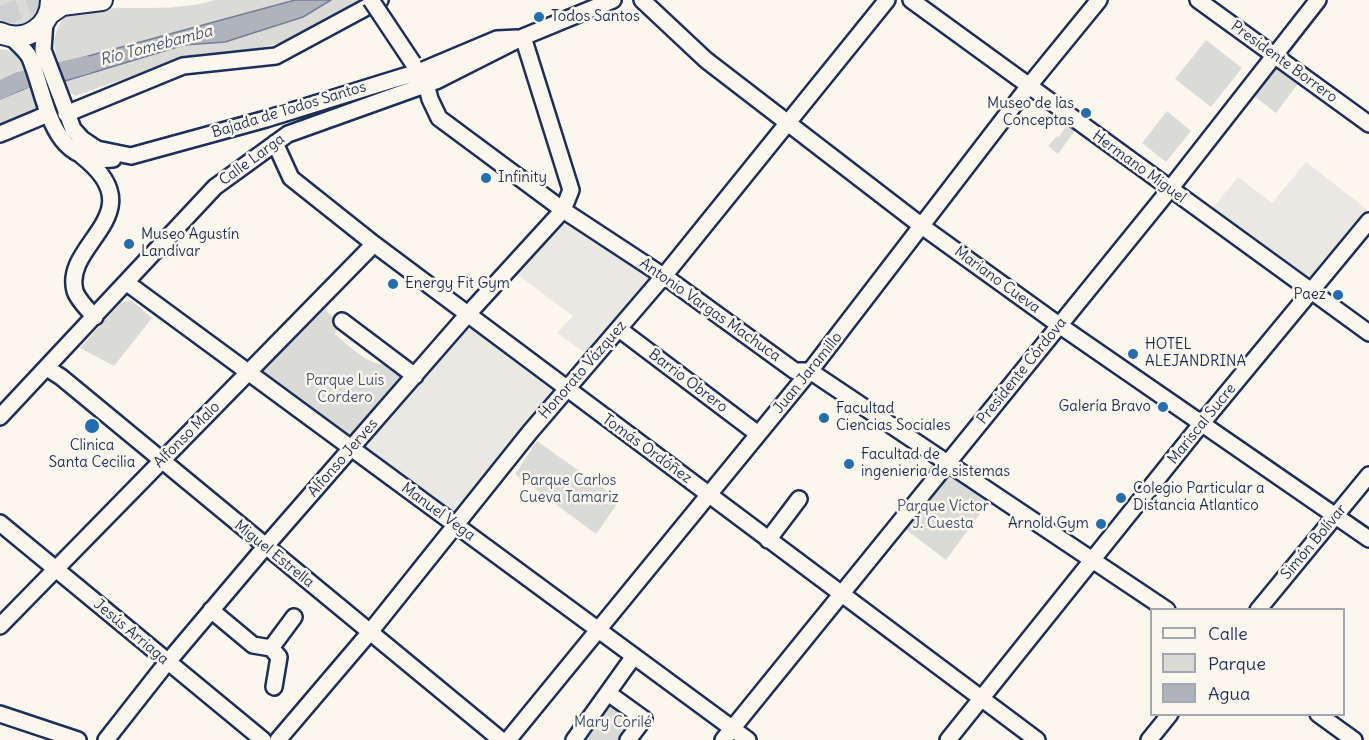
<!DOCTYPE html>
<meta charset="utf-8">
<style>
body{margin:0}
#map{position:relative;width:1369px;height:740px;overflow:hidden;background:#fbf7ec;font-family:Delius,sans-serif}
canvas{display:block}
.legend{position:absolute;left:1150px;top:608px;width:195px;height:108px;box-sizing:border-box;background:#fbf7ec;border:2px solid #a1a7b3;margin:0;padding:8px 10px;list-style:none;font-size:18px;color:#1b2f5e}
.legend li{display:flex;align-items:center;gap:12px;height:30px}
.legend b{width:30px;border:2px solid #a1a7b3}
</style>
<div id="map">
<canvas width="1369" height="740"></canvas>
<ul class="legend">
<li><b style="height:8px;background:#fbf7ec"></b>Calle</li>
<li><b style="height:16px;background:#dadad7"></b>Parque</li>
<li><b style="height:16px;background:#afb3bb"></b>Agua</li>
</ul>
</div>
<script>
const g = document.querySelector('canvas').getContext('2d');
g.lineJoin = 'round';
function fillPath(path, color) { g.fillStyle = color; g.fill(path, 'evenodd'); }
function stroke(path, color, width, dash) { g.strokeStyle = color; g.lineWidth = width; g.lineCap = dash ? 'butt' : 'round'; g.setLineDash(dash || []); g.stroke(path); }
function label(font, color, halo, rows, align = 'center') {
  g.font = font + ' Delius,sans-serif'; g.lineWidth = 5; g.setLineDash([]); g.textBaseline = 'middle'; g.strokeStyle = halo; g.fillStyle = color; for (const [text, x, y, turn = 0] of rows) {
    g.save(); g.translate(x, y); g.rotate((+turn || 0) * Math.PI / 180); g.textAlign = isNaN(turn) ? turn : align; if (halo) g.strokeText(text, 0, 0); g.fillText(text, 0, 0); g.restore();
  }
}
fillPath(new Path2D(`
 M1306,162l63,49v4l-53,64 -7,-1 -98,-68 27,-33 34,26z
 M565,216l89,62 -66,77 -31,-22 16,-17 -60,-45z
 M467,325l86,67 -97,123 -92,-69z`), '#eae8e2');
fillPath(new Path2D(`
 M0,0h43l-1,11 -16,18 -26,-4z
 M215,0h80l-236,64c-8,-23 -6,-30 8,-51 48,-11 100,2 148,-13z
 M331,0h39l-74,39 -61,15 -89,17 -71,25 -6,-5 -4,-10 119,-36 41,-3 78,-25z
 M1206,40l36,28 -31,39 -36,-28z
 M0,49l16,2 8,9 3,13 -27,12z
 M1278,64l22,17 -24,32 -22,-17z
 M31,86l6,24 -37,19v-30z
 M1167,111l24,20 -25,31 -24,-19z
 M1068,123l8,6 -18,25 -10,-8 9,-10 2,1z
 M131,300l21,18 -38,48 -34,-18 41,-45z
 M325,309l13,14 -3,11c20,17 34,33 60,31l14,11 -57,64 -91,-69z
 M537,441l83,59 -24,34 -81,-60z
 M947,466l46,30 -47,64 -46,-35z
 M610,698l29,25 -12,17h-48z`), '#dadad7');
const water = new Path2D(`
 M295,0h36l-28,17 -78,25 -41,3 -119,36 -6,-17z
 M27,73l4,13 -31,13v-14z`);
fillPath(water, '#afb3bb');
stroke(water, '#747e96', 1.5);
stroke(new Path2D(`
 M0,90l19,-9 67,-16`), '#afb3bb', 18);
stroke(new Path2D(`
 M0,17l44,-17`), '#cecfd0', 20, [20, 10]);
const minor = new Path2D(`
 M642,0l64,60 217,167 136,98 310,214
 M911,0l458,333
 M1198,0l171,124
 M45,21l-2,29 30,79 9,10 15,10 34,7 135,-37 155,-48 76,-32 20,-1
 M11,37c6,6 15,13 19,21 18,43 19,107 83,101
 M426,84l4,15 9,19 124,92 108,71 124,90h15l357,239
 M66,114l117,-48 93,-10 104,-56
 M0,134l48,-20
 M275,143l16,35 83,66 663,496
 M82,156c74,58 -20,87 -7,135 3,9 13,19 20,26
 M127,283l621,457
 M342,321l73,55
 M619,329l139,105
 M47,368l14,9 440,363
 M0,417l215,-230 73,-53 148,-53 87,-44 90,-37
 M0,523l263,217
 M768,540l31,-41
 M211,610l42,35 18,3
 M1258,610l111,-135
 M0,626l374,-382
 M271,648l8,9 -5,30
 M271,648l23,-31
 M608,693l36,26 -16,21
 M0,714l78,26
 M1318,714l36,26
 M106,740l55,-70 104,-123 203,-233 95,-104 8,-20 -48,-153
 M278,740l92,-108 160,-200 138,-161 219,-271
 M508,740l302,-369 218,-284 71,-87
 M574,740l60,-84
 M723,740l447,-551 148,-189
 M948,740l254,-317 167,-202
 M1149,740l21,-26`);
const major = new Path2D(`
 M49,14l13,-9 40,-5
 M0,33c25,11 51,-6 51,-33`);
stroke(minor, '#1b2f5e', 20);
stroke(major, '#1b2f5e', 24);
stroke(minor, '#fbf7ec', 15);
stroke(major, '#fbf7ec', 20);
const minorBridge = new Path2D(`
 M371,0l42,63`);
stroke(minorBridge, '#1b2f5e', 20, []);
stroke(minorBridge, '#fbf7ec', 15);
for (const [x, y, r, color] of [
 [539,17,6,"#1f6fb2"],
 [1086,113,6,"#1f6fb2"],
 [486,178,6,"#1f6fb2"],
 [129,244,6,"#1f6fb2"],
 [393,284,6,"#1f6fb2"],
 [1338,295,6,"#1f6fb2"],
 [1133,354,6,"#1f6fb2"],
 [1163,407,6,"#1f6fb2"],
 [824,418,6,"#1f6fb2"],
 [92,426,8,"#1f6fb2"],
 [849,464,6,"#1f6fb2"],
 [1121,498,6,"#1f6fb2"],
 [1101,524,6,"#1f6fb2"]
]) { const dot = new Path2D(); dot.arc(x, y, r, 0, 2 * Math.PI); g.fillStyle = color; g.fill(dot); stroke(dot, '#fbf7ec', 2); }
label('15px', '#1b2f5e', '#fbf7ec', [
 ["Todos Santos",551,17],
 ["Museo de las",1074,104,"right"],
 ["Conceptas",1074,121,"right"],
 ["Infinity",498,178],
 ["Museo Agustín",141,235],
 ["Landívar",141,252],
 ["Energy Fit Gym",405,284],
 ["Paez",1326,295,"right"],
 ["HOTEL",1145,345],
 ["ALEJANDRINA",1145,362],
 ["Galería Bravo",1151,407,"right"],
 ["Facultad",836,409],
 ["Ciencias Sociales",836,426],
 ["Clinica",92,446,"center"],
 ["Santa Cecilia",92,463,"center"],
 ["Facultad de",861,455],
 ["ingenieria de sistemas",861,472],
 ["Colegio Particular a",1133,489],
 ["Distancia Atlantico",1133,506],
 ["Arnold Gym",1089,524,"right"]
], 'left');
label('15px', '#1b2f5e', '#fbf7ec', [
 ["Presidente Borrero",1284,62,36],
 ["Bajada de Todos Santos",289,110,-17],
 ["Calle Larga",252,160,-36],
 ["Hermano Miguel",1139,167,36],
 ["Mariano Cueva",997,280,36],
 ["Antonio Vargas Machuca",710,310,35],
 ["Honorato Vázquez",583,370,-49],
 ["Presidente Córdova",1022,371,-51],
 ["Juan Jaramillo",808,373,-51],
 ["Barrio Obrero",688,381,37],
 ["Mariscal Sucre",1202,424,-51],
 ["Alfonso Malo",187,435,-45],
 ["Tomás Ordóñez",647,449,36],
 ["Alfonso Jerves",343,458,-49],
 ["Manuel Vega",438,512,36],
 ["Simón Bolívar",1314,542,-50],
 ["Miguel Estrella",274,554,39],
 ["Jesús Arriaga",131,632,40]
]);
label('15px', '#415176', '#fbf7ec', [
 ["Parque Luis",345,381],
 ["Cordero",345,398],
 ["Parque Carlos",569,481],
 ["Cueva Tamariz",569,498],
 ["Parque Víctor",943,507],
 ["J. Cuesta",943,524],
 ["Mary Corilé",613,723]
]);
label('italic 16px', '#47577a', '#fbf7ec', [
 ["Río Tomebamba",156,46,-15]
]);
</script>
